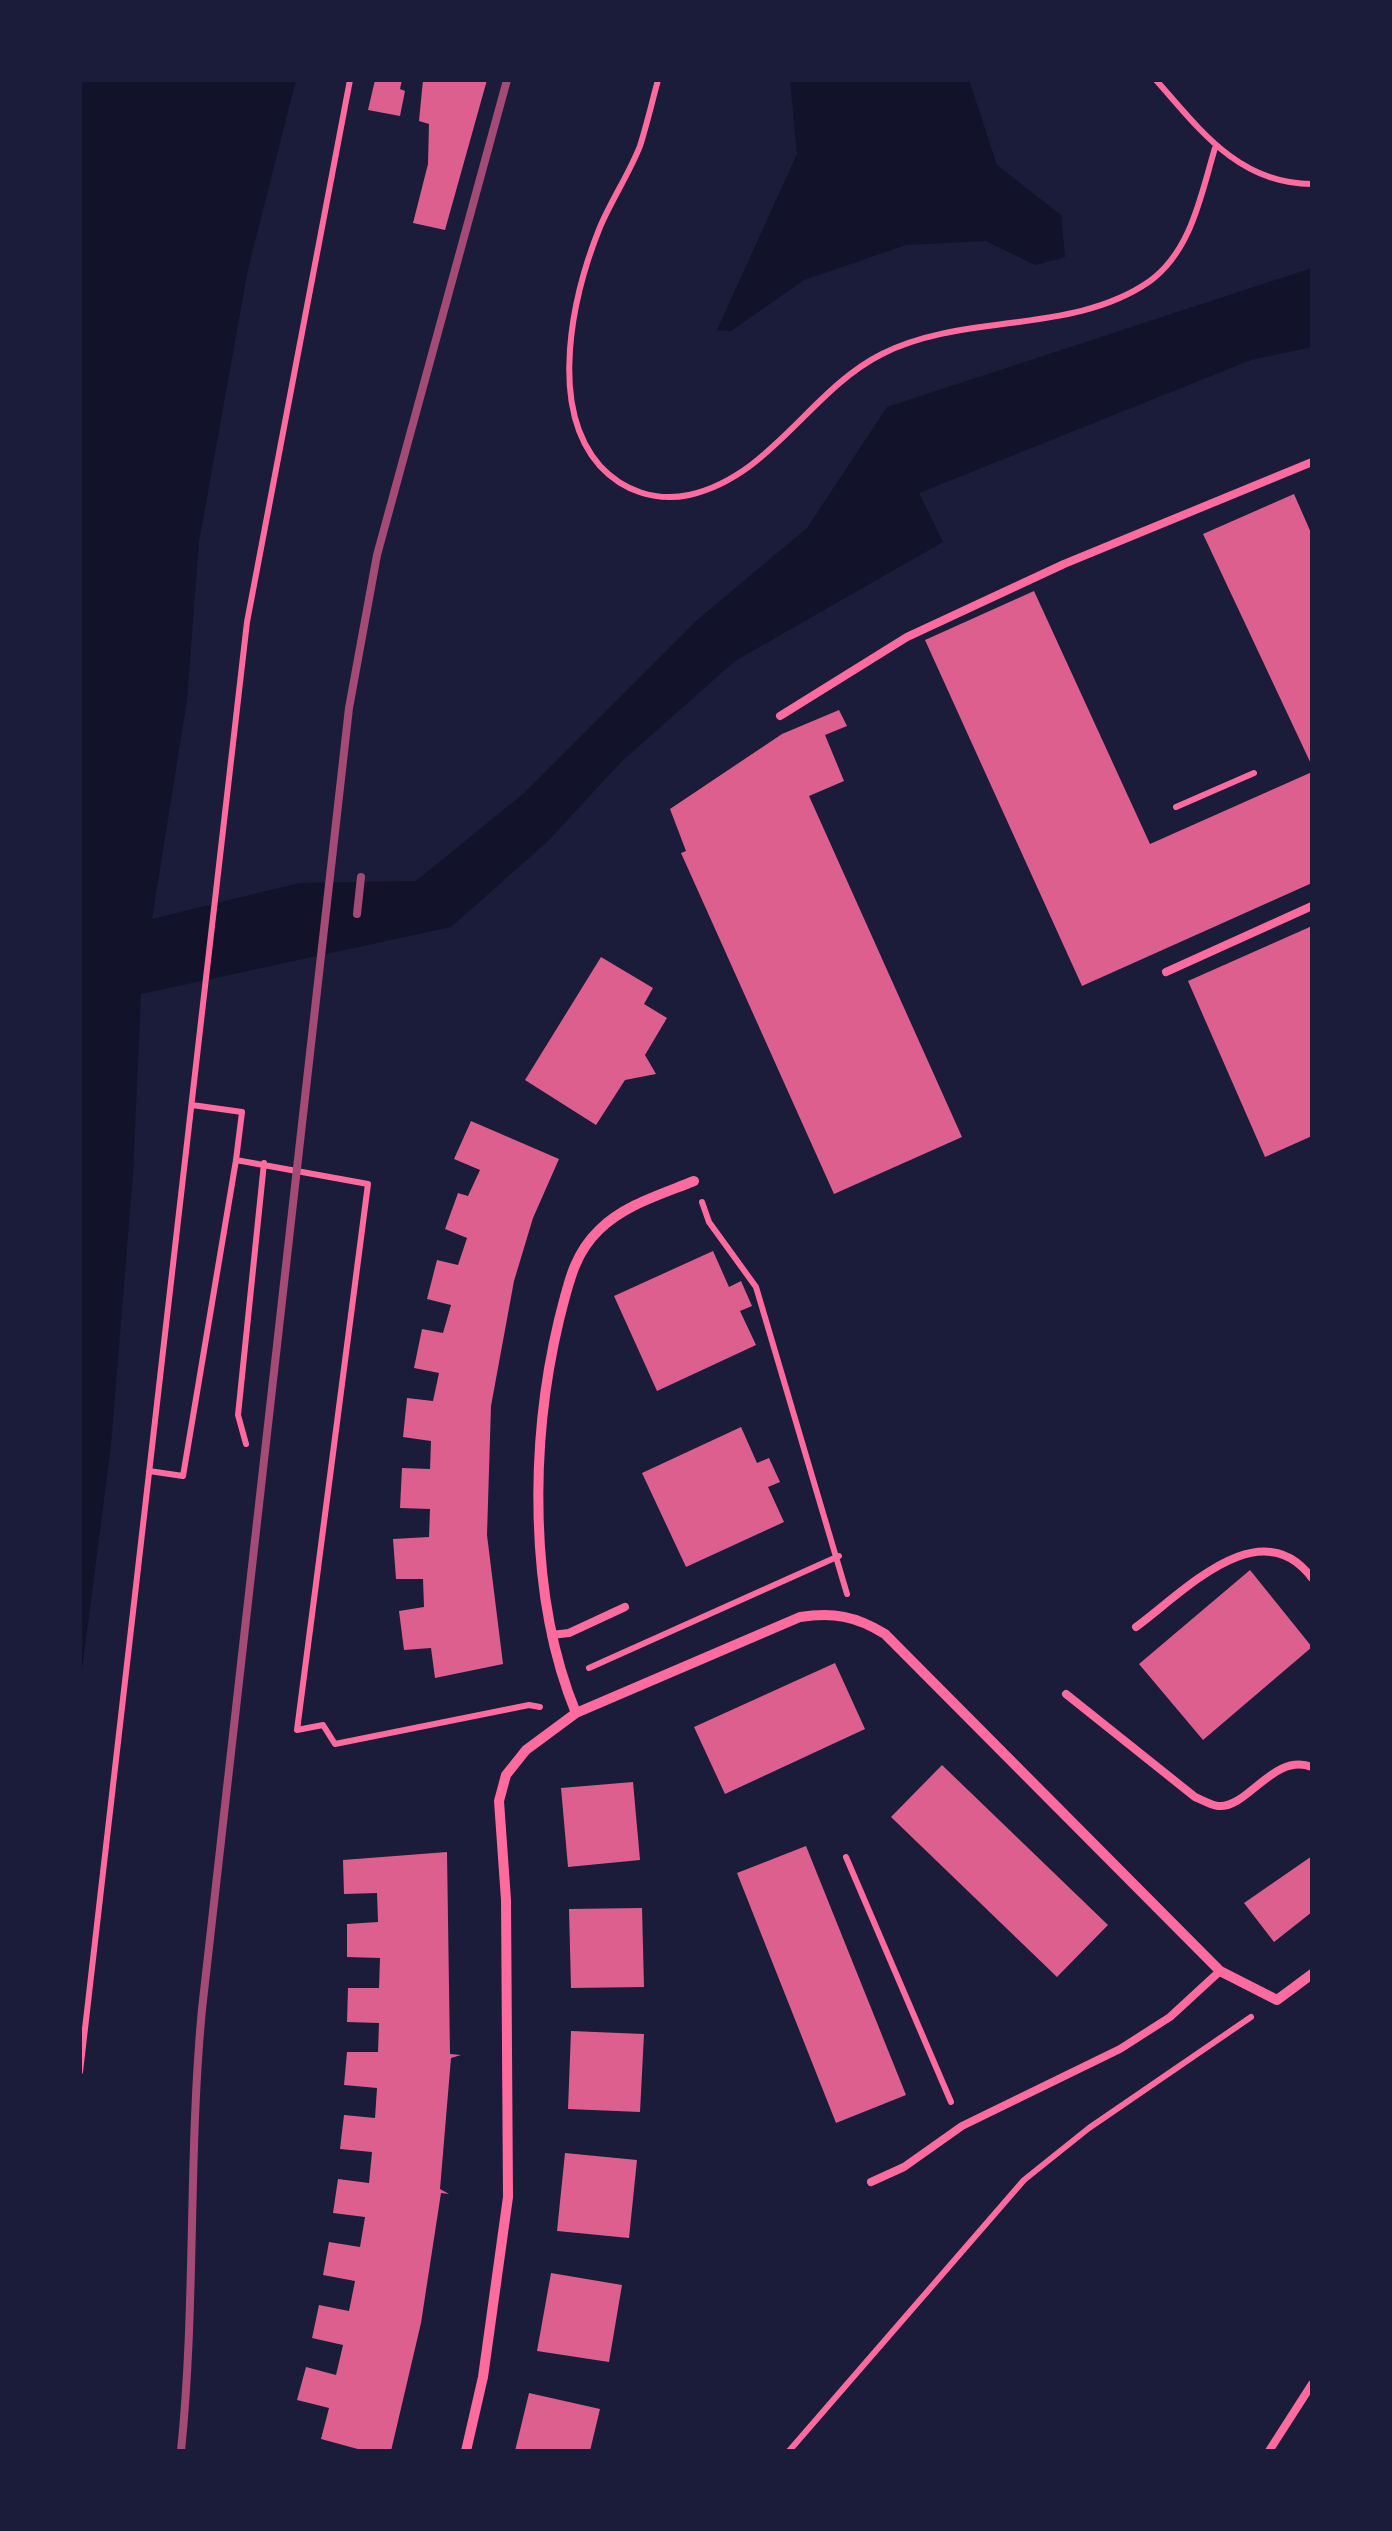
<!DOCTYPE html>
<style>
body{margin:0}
#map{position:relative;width:1392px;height:2531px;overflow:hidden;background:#1b1b3a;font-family:Manrope,sans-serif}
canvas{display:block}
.frame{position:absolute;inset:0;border:82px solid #1b1b3a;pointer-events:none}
</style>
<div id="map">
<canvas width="1392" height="2531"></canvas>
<div class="frame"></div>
</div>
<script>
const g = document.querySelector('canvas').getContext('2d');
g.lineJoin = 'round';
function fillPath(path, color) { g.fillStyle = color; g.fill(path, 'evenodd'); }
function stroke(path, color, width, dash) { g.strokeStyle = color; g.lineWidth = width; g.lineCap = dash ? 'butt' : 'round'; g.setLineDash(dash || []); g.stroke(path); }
fillPath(new Path2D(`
 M80,80h216l-48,189 -49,273 -12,158 -35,219 147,-36 117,-2 107,-87 173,-173 111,-93 80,-121 425,-139v79l-61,13 -332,133 24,49 -208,119 -114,101 -74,80 -96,85 -310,67 -8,180 -22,271 -31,240z
 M790,80h179l28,85 64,50 4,42 -30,8 -49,-24 -80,4 -102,35 -73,51 -14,-1 80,-176z`), '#12122b');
fillPath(new Path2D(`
 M375,80h27l-2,9 5,2 -5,25 -32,-6z
 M423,80h64l-42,150 -32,-7 15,-59 1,-40 -10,-3z
 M1294,494l18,41v231l-109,-232z
 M1034,591l116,253 162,-72v111l-230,103 -157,-346z
 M839,710l8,16 -22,9 19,46 -35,15 153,341 -128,57 -153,-341 5,-2 -16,-42 112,-75z
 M1312,926v210l-47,21 -77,-176z
 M601,957l52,31 -9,16 23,14 -22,37 11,19 -31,6 -29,45 -71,-45z
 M471,1121l88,38 -26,59 -19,63 -23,125 -4,129 16,129 -68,14 -4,-30 -27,2 -5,-39 25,-4 -1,-28h-27l-3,-40 36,-2 1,-28 -30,-1 2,-40 28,1 1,-28 -28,-4 4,-39 26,3 6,-28 -25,-5 8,-39 21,4 8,-28 -24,-6 10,-39 21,5 9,-27 -22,-9 13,-36 10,3 12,-26 -26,-11z
 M713,1251l16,36 12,-6 11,25 -12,5 16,34 -99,46 -43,-95z
 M741,1427l16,36 12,-5 11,24 -12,5 16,35 -98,45 -44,-94z
 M1250,1570l62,77 -109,93 -64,-76z
 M835,1663l30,66 -140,65 -31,-67z
 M942,1765l166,160 -51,52 -166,-160z
 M633,1782l7,78 -72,7 -7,-79z
 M806,1846l100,249 -70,28 -99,-250z
 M447,1852l3,202 11,1 -10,3 -11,131 9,5 -8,-1 -20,130 -30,128h-26l-44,-12 8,-31 -32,-8 9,-33 30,8 7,-30 -31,-7 7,-33 30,6 6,-30 -32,-6 6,-33 31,5 5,-30 -32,-4 5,-34 31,4 3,-31 -32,-3 4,-34 31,3 2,-30 -33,-3 3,-33h31l1,-29 -32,-1 1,-34h31l1,-30 -33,-1v-33l31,-2 -1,-29 -33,1 -1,-34z
 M1312,1856v56l-38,30 -30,-39z
 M642,1908l2,79 -73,1 -2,-79z
 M571,2031l73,3 -4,78 -72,-3z
 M565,2153l72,7 -8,78 -72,-7z
 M551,2273l71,12 -13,77 -72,-11z
 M529,2393l71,16 -10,42h-75z`), '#dd5f8e');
stroke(new Path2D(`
 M658,80c-6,22 -11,44 -18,66 -11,28 -28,53 -40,81 -27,67 -53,179 0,239 23,25 56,36 89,29 83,-19 121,-105 193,-141 83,-42 191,-19 268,-73 42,-31 51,-87 65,-133
 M1156,80c44,50 83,104 156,104
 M1176,807l78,-34
 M236,1160l132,24 -71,546 26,-5 12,19 194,-39 11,2
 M702,1202l7,20 47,65 91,307
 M246,1444l-8,-29 26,-252
 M149,1471l34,5 53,-316 6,-48 -50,-7
 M589,1668l250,-112
 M846,1857l105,245
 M80,2072l167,-1450 103,-542
 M789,2451l235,-271 65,-52 162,-111`), '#ff6b9d', 6);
stroke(new Path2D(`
 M780,716l127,-79 157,-73 248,-102
 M1166,972l146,-66
 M1136,1627c48,-35 124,-118 176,-49
 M551,1635l18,-2 56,-26
 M1066,1694l129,103c7,3 16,8 23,9 30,3 55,-54 94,-39
 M871,2182l33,-15 58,-41 158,-77 50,-32 50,-46
 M1269,2451l43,-67`), '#ff6b9d', 8);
stroke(new Path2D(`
 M576,1713c-48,-116 -46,-272 -17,-393 9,-34 14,-65 40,-90 25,-25 63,-36 95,-49
 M466,2451l17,-74 25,-180 -2,-297 -7,-99 7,-26 20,-25 50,-37 224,-96c33,-5 56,-1 85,17l335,337 57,29 35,-26`), '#ff6b9d', 10);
stroke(new Path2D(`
 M357,914l4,-37
 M181,2451c15,-147 7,-295 21,-442l147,-1301 28,-153 130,-475`), '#a44b75', 8);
</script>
